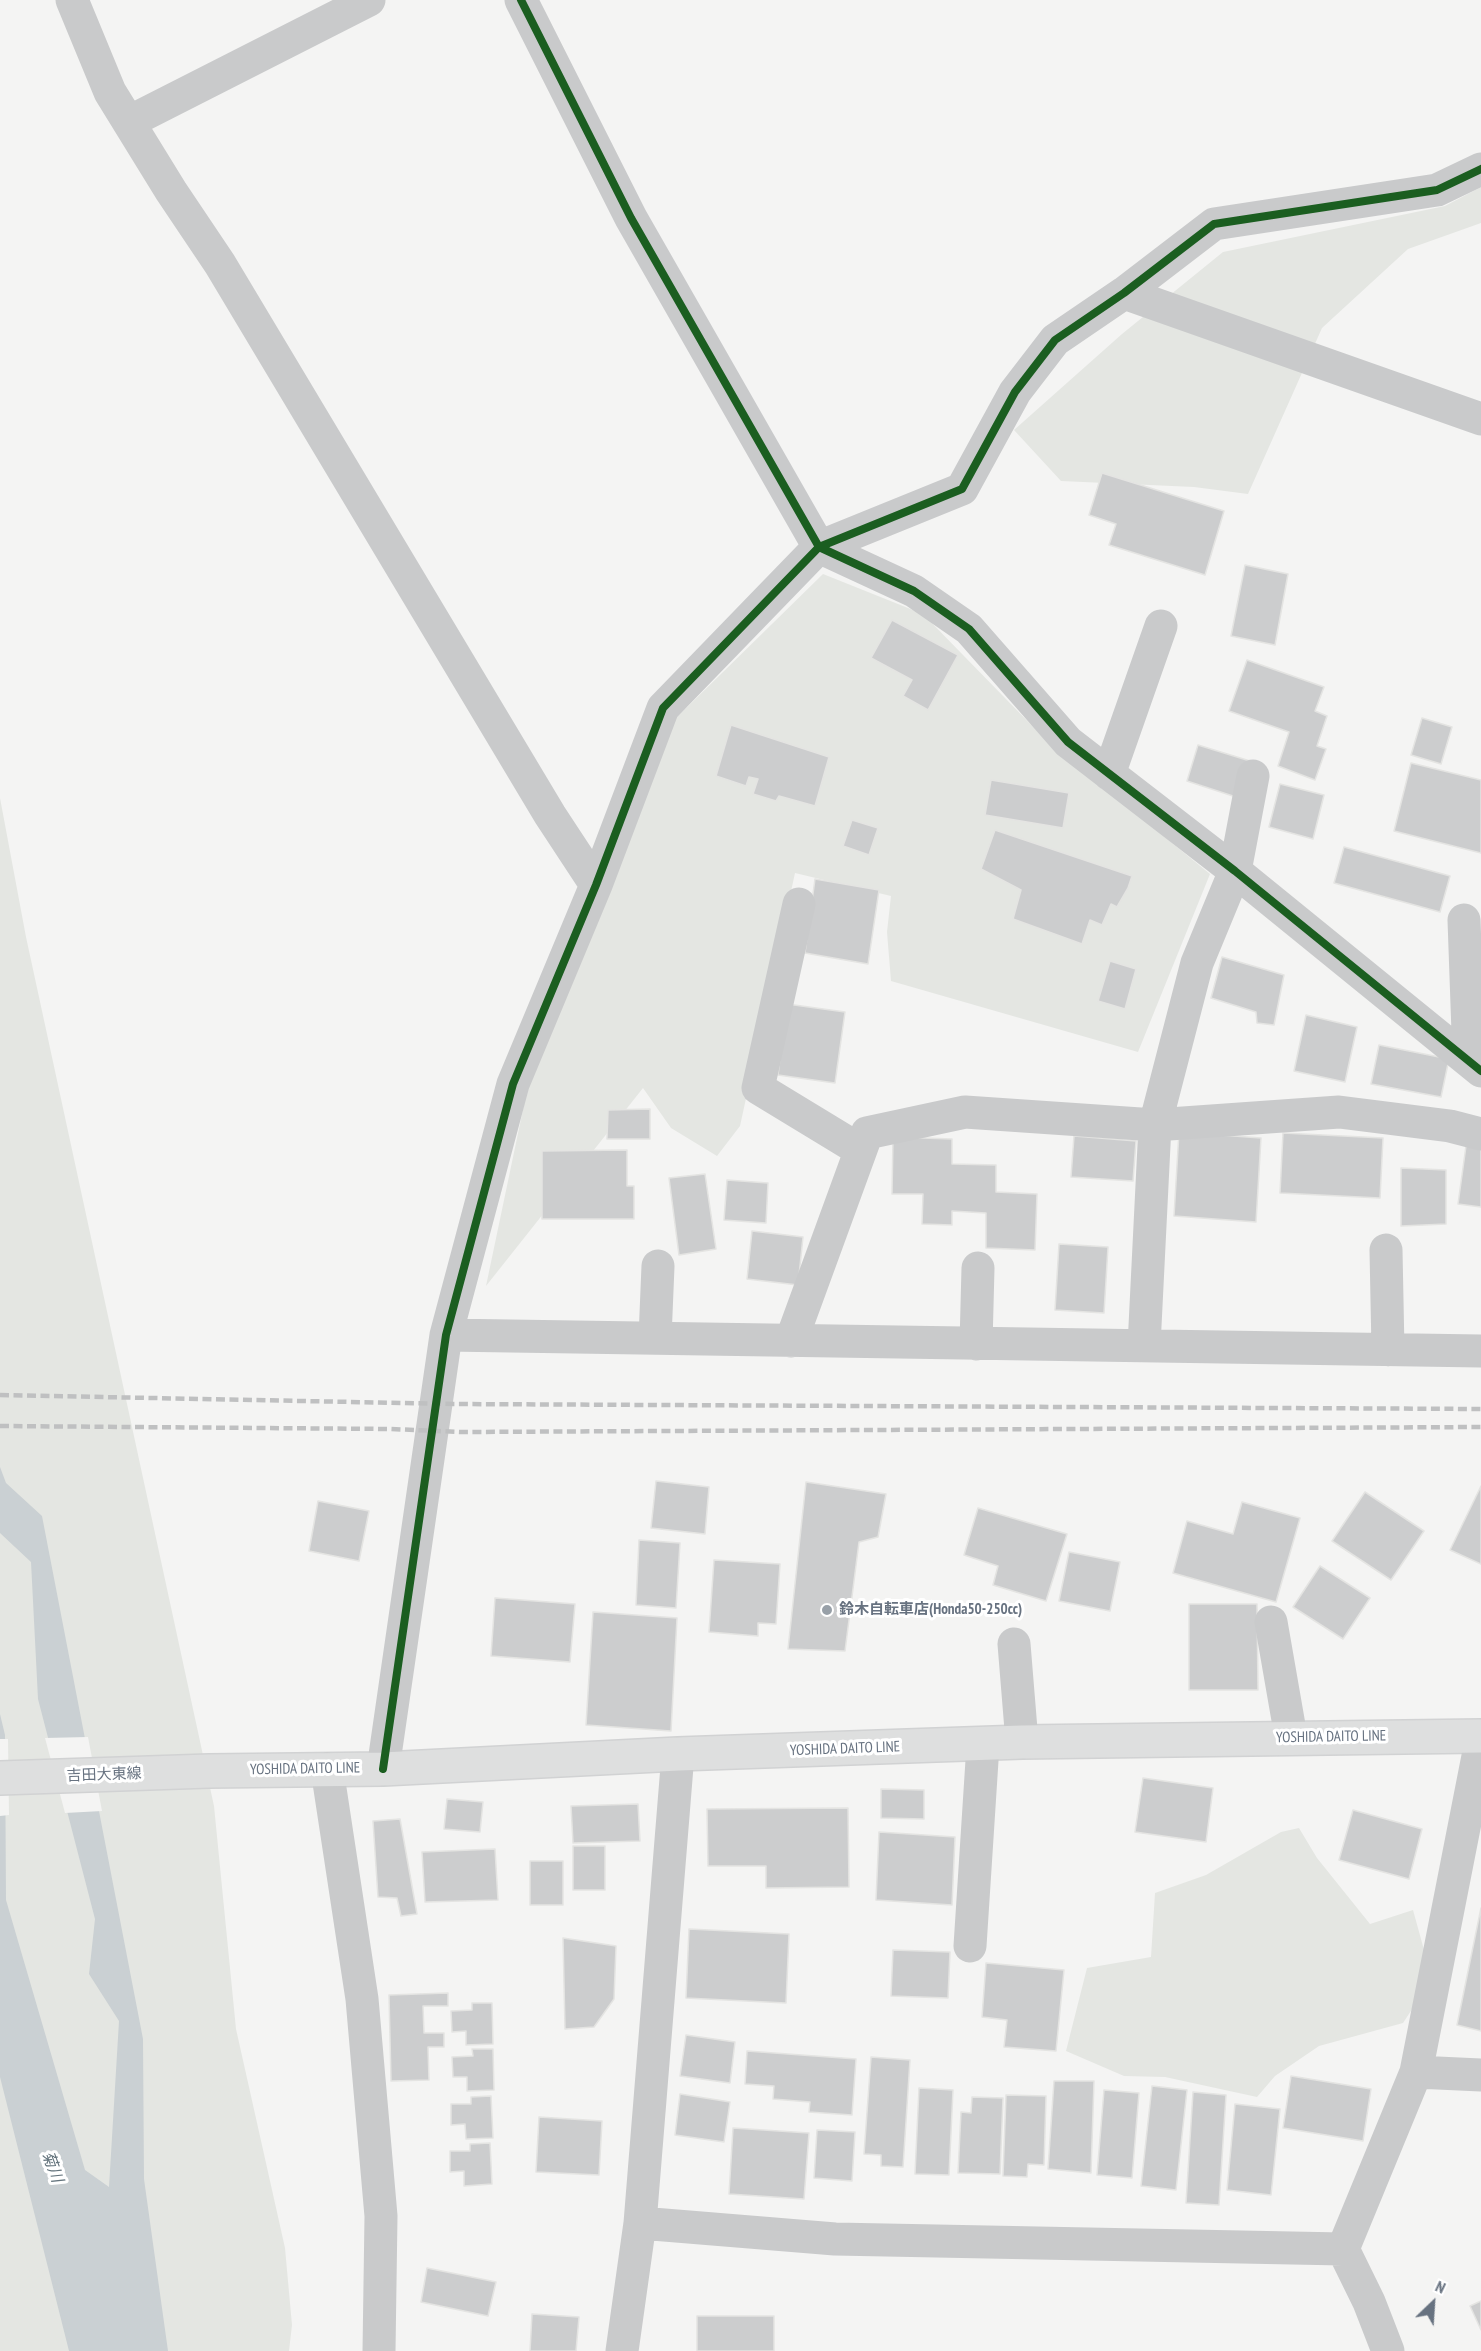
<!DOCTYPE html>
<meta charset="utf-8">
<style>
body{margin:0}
#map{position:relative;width:1481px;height:2351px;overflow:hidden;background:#f4f4f3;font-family:"PT Sans Narrow",sans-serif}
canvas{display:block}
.north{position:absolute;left:1403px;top:2273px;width:60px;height:60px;-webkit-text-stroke:4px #fff;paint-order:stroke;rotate:25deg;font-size:16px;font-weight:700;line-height:24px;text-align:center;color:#677280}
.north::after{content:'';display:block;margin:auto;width:21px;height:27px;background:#677280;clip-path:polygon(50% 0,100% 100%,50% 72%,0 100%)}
</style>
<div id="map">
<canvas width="1481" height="2351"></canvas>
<div class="north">N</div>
</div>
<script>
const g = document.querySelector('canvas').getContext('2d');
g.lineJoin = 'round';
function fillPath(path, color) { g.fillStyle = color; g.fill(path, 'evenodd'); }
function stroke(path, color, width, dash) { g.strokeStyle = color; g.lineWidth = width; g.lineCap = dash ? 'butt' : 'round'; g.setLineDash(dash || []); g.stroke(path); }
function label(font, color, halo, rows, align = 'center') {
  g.font = font + ' "PT Sans Narrow","Noto Sans JP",sans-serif'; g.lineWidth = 6; g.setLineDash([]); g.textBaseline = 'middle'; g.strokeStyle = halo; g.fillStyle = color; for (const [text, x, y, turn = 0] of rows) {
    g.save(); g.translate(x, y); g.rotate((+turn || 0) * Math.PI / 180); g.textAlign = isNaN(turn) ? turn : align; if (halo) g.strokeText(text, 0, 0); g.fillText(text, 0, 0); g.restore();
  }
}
fillPath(new Path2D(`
 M1481,187v36l-73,26 -86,79 -74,166 -54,-7 -133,-6 -47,-51 108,-96 101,-82 222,-46z
 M823,574l100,40 122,125 165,135 -72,178 -247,-71 -4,-49 4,-36 -96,-23 -55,253 -23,30 -46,-28 -28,-40 -157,198 48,-229 138,-335z
 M0,798l26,139 188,869 22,223 49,219 7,77 -3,26h-289z
 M1299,1828l18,30 53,66 43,-14 19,69 -29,44 -84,23 -44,30 -18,21 -92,-20 -41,-1 -58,-25 21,-83 64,-11 4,-64 51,-18 75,-43z`), '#e4e6e2');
fillPath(new Path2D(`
 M0,1467l6,16 36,33 101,523 1,140 24,172h-99l-69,-274v-363l5,21 1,165 79,270 24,17 10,-166 -30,-47 6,-55 -57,-220 -7,-137 -31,-29z`), '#cad0d3');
fillPath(new Path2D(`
 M88,1737l14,74 -37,2 -20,-75z
 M0,1739h8l1,76 -9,1z`), '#f4f4f3');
const building = new Path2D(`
 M1102,473l122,38 -19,64 -96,-30 7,-21 -27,-9z
 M1245,565l43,9 -13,71 -44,-9z
 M892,620l66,35 -30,55 -25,-14 9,-16 -41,-22z
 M1247,660l77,27 -9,24 12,5 -10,30 9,3 -11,31 -37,-14 11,-34 -60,-21z
 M1422,718l30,9 -11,37 -30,-9z
 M731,725l98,32 -14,49 -36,-10 -3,5 -23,-7 5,-15 -9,-2 -3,9 -30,-10z
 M1198,745l52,16 -11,37 -52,-17z
 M1411,763l70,17v73l-87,-22z
 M991,780l78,13 -6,35 -78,-13z
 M1280,784l44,11 -11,44 -44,-12z
 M852,820l26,8 -9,27 -26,-9z
 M995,830l137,46 -4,12 -11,19 -6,-3 -9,21 -12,-5 -8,24 -69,-25 8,-29 -40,-21z
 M1344,847l106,29 -10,36 -106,-29z
 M815,879l64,11 -11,74 -63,-11z
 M1222,957l62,18 -10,50 -17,-2 -1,-11 -45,-14z
 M1110,961l26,8 -11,40 -27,-8z
 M787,1004l58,8 -10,71 -57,-8z
 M1306,1015l51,12 -12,55 -51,-11z
 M1379,1045l70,14 -8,38 -70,-13z
 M650,1109v30h-43l1,-29z
 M1179,1132l82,6 -5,84 -82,-6z
 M1283,1133l100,5 -3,60 -100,-5z
 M1074,1136l62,5 -3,40 -62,-4z
 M893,1137l59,2v25l44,1v27l41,2 -2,56 -49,-2v-35l-34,-2v14l-30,-1 1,-30h-31z
 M1466,1146l15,2v59l-23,-3z
 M627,1150v36h7v33h-92v-68z
 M1401,1168l45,2v54l-45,2z
 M705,1174l11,75 -37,6 -10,-77z
 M727,1180l41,3 -2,40 -42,-3z
 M752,1231l51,6 -5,48 -51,-6z
 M1059,1244l49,3 -4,66 -49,-3z
 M656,1481l53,6 -4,47 -54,-6z
 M806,1482l80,12 -8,43 -19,5 -14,109 -57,-2z
 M1481,1486v78l-31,-14z
 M1365,1492l59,39 -33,49 -59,-39z
 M318,1501l51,10 -10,50 -50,-10z
 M1242,1502l58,16 -24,84 -103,-29 14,-52 46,13z
 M978,1508l89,26 -21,67 -53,-16 5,-19 -34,-11z
 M639,1540l41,3 -4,65 -40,-3z
 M1069,1552l51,10 -10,49 -51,-10z
 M714,1560l66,4 -4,60 -18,-1v13l-49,-4z
 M1320,1566l50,32 -27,41 -50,-32z
 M495,1598l80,6 -5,58 -79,-6z
 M1189,1604h68l1,86h-69z
 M593,1612l84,6 -6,113 -85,-6z
 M1143,1778l70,10 -7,54 -71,-10z
 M881,1789l43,1v29l-43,-1z
 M447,1799l36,3 -3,30 -36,-3z
 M638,1804l2,37 -67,2 -2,-37z
 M848,1808l1,79 -83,1v-22h-58l-1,-57z
 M1353,1810l69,19 -13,50 -70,-19z
 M400,1819l17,95 -16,2 -4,-18 -19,-1 -5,-76z
 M879,1832l76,5 -3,68 -76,-5z
 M573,1846h32v44h-32z
 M495,1849l3,51 -73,2 -3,-50z
 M530,1861h33v44h-33z
 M1481,1908v123l-24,-6z
 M689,1929l100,5 -3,69 -100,-5z
 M563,1938l53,8 -2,53 -20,28 -29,2z
 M893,1950l57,2 -2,46 -57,-2z
 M986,1963l78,7 -8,81 -52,-4 3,-27 -25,-3z
 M448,1993v13h-25l1,27h20v14h-16l1,33 -38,1 -2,-86z
 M472,2003h20l1,41 -27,1v-14l-14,1 -1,-21 21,-1z
 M686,2035l49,7 -5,41 -50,-7z
 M472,2049h21l1,41 -27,1v-14h-14l-1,-20 21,-1z
 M747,2051l109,8 -4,56 -43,-3 1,-10 -37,-3 1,-13 -29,-2z
 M871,2057l39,3 -7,107 -22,-1v-11l-17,-1z
 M1291,2076l80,13 -8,52 -80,-13z
 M1054,2081h40l-3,92 -43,-4z
 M1152,2086l35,4 -11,100 -35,-4z
 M919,2088l34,2 -4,85 -34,-1z
 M1104,2090l35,3 -7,85 -35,-3z
 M1193,2092l33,3 -7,110 -33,-2z
 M680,2094l50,8 -6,40 -49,-7z
 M1006,2095l40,1 -2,69 -16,-1 -1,13 -24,-1z
 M491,2096l2,42 -27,1 -1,-15 -14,1v-21h20v-7z
 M972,2097l31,1 -3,76 -42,-1 3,-61 10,1z
 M1235,2104l45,5 -9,86 -44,-5z
 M539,2117l63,4 -3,54 -63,-3z
 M733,2128l76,5 -5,66 -75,-5z
 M817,2130l38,2 -3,49 -38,-3z
 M490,2143l2,41 -28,2v-15l-14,1v-21h20v-7z
 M427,2268l69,14 -8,34 -67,-14z
 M1481,2301v29l-11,-24z
 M532,2314l47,3 -3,34h-46z
 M697,2316h77v35h-77z`);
fillPath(building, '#cccdce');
stroke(building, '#e4e4e2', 1.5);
const major = new Path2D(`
 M0,1778l209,-7 174,-2 295,-15 344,-12 459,-6`);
stroke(major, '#d1d2d3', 36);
stroke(new Path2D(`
 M72,0l38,92 61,99 49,73 330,551 46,70
 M521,0l110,218 188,329 95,44 55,38 99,113 167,129 246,200
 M129,122l240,-122
 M1124,293l357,126
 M1109,774l52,-148
 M799,904l-41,184 102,62
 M1464,920l5,141
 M1386,1250l2,100
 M446,1335l1035,16
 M655,1338l3,-72
 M791,1341l76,-208 98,-21 190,13 184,-13 111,14 31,8
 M976,1344l2,-76
 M1144,1346l11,-221 42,-162 38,-92 18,-95
 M1271,1622l20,115
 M1014,1644l8,98
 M327,1769l35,230 19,217 -2,135
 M383,1769l63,-434 67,-251 83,-199 67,-177 156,-161 143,-58 53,-97 40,-52 69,-47 90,-69 223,-34 44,-21
 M970,1946l13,-201
 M1416,2072l65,3
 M640,2223l195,16 508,10 73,-177 65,-331
 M1343,2249l26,53 19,49
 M622,2351l18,-128 38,-469`), '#c9cacb', 33);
stroke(major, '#dedfdf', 33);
stroke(new Path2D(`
 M0,1395l454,9 1027,5
 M0,1426l391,3 70,3 1020,-5`), '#bfc0c1', 4.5, [9, 4.5]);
stroke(new Path2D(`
 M521,0l110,218 188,329 95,44 55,38 99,113 167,129 246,200
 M383,1769l63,-434 67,-251 83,-199 67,-177 156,-161 143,-58 53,-97 40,-52 69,-47 90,-69 223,-34 44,-21`), '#1b5e20', 8);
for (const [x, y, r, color] of [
 [827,1610,6,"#98a0a8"]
]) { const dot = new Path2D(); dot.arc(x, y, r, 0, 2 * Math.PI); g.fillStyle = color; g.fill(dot); stroke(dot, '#fff', 2); }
label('bold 15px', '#677280', '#fff', [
 ["鈴木自転車店(Honda50-250cc)",839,1610]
], 'left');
label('15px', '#677280', '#fff', [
 ["YOSHIDA DAITO LINE",1331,1737,-1],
 ["YOSHIDA DAITO LINE",845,1749,-2],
 ["YOSHIDA DAITO LINE",305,1769,-1],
 ["吉田大東線",104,1775,-2]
]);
label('italic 16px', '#63737c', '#fff', [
 ["菊川",52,2167,70]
]);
</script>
